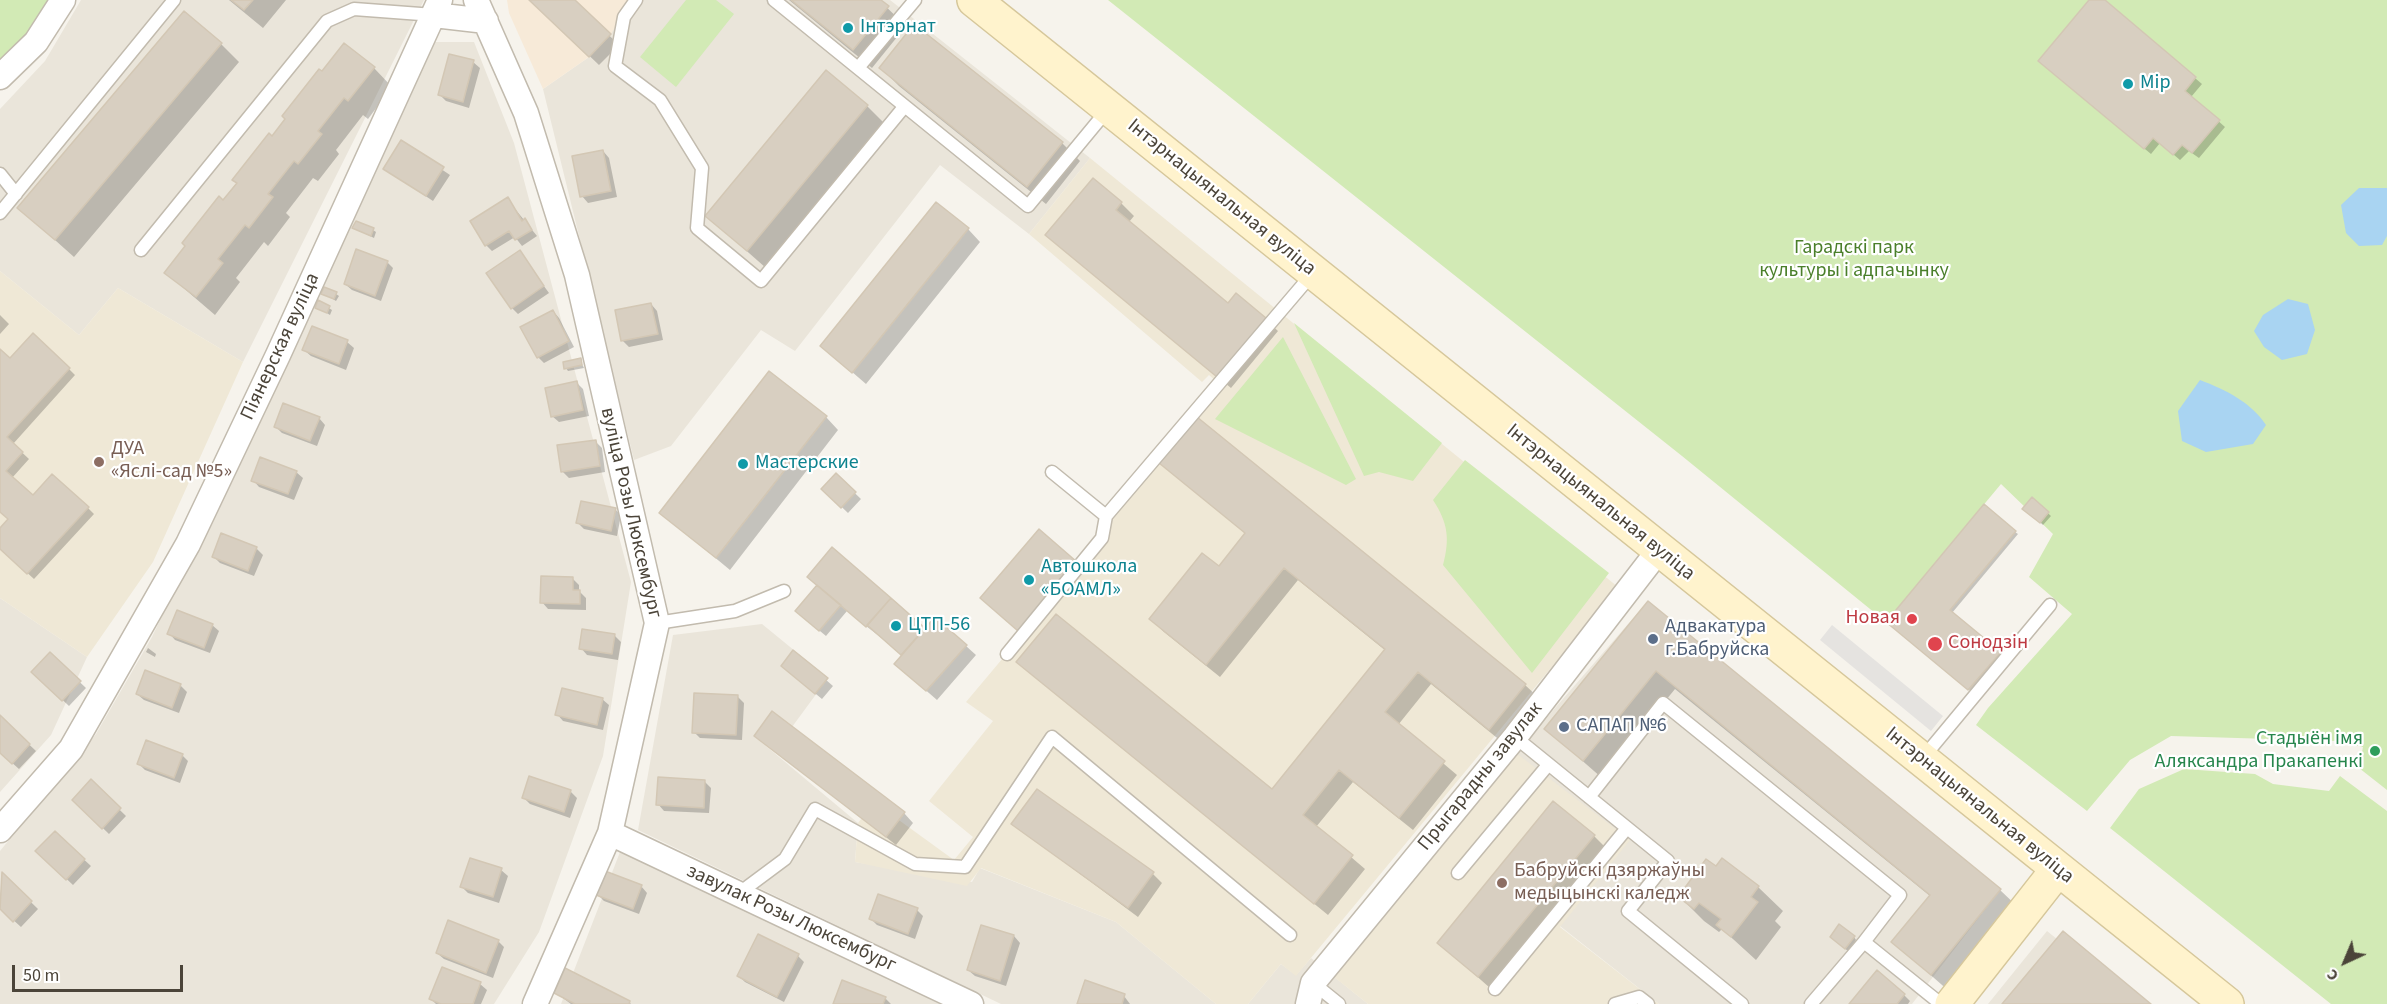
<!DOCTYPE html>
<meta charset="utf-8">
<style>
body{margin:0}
#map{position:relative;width:2387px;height:1004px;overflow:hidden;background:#f6f3ec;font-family:"Source Sans 3",sans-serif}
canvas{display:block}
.north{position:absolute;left:2315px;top:932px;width:60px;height:60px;-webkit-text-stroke:4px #fff;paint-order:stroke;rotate:224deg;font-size:16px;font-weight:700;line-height:24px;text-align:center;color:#4b4439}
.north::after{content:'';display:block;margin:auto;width:21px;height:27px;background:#4b4439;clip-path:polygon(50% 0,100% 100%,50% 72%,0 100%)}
.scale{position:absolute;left:12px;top:965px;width:171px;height:27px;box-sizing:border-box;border:3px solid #4b4439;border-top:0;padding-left:8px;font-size:18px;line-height:21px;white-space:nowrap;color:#4b4439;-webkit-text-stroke:4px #fff;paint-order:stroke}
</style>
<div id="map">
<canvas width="2387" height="1004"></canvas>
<div class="north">С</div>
<div class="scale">50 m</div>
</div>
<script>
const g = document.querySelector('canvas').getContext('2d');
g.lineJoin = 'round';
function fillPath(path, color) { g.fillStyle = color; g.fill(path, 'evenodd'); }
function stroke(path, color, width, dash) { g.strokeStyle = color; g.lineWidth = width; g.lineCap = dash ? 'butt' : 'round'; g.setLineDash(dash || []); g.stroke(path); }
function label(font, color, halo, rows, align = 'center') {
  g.font = font + ' "Source Sans 3",sans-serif'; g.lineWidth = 4.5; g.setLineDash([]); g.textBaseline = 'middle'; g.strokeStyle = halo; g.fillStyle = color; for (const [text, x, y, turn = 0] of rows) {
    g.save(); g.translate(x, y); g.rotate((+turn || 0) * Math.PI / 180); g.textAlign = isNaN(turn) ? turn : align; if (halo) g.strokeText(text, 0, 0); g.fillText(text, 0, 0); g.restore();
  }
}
fillPath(new Path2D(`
 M81,0h343l-181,362 -125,-74 -39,47 -79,-64v-162l45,-48z
 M631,0h259l200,158 -61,76 -89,-69 -145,186 -34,-21 -90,116 -37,14 -91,-371 46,-32z
 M435,42h39l40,101 117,439 -28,174 -64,176 -45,72h-494v-153l96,-117 56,-97z
 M0,598l87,59 -36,78 -51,57z
 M1648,601l353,288 -89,115h-253l-99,-78 -44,-173z
 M762,624l66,54 -36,49 -20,-15 -18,24 104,87 -3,39 117,20 8,-14 136,54 100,82h-215l-363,-174 35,-195z
 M620,852l325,152h-384z
 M2047,931l90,73h-149z
 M1311,958l57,46h-120l33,-40 15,11z`), '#eae5da');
fillPath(new Path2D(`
 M507,0h124l-20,34 -22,23 -46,32 -34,-76z`), '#f7ead8');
fillPath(new Path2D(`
 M1090,158l528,429 -322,389 -15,-12 -33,40h-32l-100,-82 -135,-54 -14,18 -112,-24 3,-39 16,-21 80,58 19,-23 -44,-36 64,-80 -27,-19 137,-163 3,-23 112,-133 -9,-8 -7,7 -173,-148z
 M0,271l79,64 39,-47 125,74 -90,200 -66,95 -87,-59z
 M1516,753l114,87 -70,87 99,77h-291l-34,-27z`), '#efe8d6');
fillPath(new Path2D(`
 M0,0h50l-13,23 -37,39z
 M686,0h30l18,14 -58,73 -36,-30z
 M1108,0h1279v790l-28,-22 4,-21 -26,-6 -166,-5 -41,24 -43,51 -111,-86 12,-17 84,-94 -43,-37 24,-43 -52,-50 -115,138 -204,-166z
 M1294,323l148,120 -29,38 -34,-9 -15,4z
 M1283,337l73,142 -10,6 -131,-66z
 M1465,460l144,113 -77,100 -89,-108c7,-26 5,-42 -10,-65z
 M2184,769l71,5 18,10 56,7 11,-15 47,35v193h-56l-221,-176 29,-39z`), '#d2eab5');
fillPath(new Path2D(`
 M1832,625l111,91 -12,15 -111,-91z`), '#e5e3e0');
fillPath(new Path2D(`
 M2359,188h28v48l-5,9 -23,1 -13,-13 -5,-28z
 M2288,299l20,5 7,26 -8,24 -25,6 -18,-13 -10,-16 9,-16z
 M2200,380c26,10 51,22 66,45l-13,19 -47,8 -24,-11 -4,-30z`), '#a9d4f2');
fillPath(new Path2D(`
 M229,0h57l-23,28z
 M531,0h42l46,45 -20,20z
 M789,0h90l27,26 -34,42z
 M2091,0h12l99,84 -11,13 34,30 -26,31 -10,-7 -9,9 -20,-17 -9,11 -105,-87z
 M221,44l18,18 -165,195 -55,-49z
 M473,62l7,6 -11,40 -23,-7 -6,-6z
 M374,68l18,19 -24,32 -5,-4 -27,35 3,4 -21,27 -5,-3 -27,35 4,4 -22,29 -4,-4 -28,36 4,4 -25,33 -49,-42 156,-199z
 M881,68l181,75 18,18 -34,43 -147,-118z
 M867,106l18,18 -119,144 -59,-52z
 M401,142l49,33 -17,26 -48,-32z
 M603,151l6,7 8,39 -29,6 -6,-7z
 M507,199l30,37 -15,10 -7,-9 -23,14 -6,-6z
 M1121,203l13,13 -5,6 99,83 37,14 13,12 -47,57 -184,-153z
 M354,228l19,2 3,2 -2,6z
 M968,229l12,13 -114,142 -44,-38z
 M519,252l30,41 -31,21 -6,-6z
 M387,262l6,6 -12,33 -29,-11 -7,-6z
 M323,293l13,1 3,2 -3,5z
 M319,302l13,8 -2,5 -13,-8z
 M651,304l6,7 6,29 -34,7 -7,-7z
 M553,311l6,7 15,29 -30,16 -6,-6z
 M0,315l9,9 -9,10z
 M312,328l35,14 7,6 -8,22 -35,-14 -7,-6z
 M0,351l10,9 59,9 6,6 -62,69 16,15 -17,19 21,19 55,11 6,6 -60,65 -34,-31v-18l10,-11 -10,-8z
 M580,360l4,8 -16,3 -2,-3z
 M577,383l6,6 6,27 -30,6 -7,-6z
 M826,417l12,13 -108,140 -69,-57z
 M319,418l6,7 -8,21 -35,-13 -6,-6z
 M595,441l7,7 3,24 -36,6 -7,-7z
 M1161,463l364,222 13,12 -36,45 -71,-58 -33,41 59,50 -44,55 -60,-48 -37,45 49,42 -37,46 -310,-253 254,129 114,-140 -88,-71 -78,97 -56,-45 -13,-13 68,-51 27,-34z
 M296,472l7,6 -9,22 -35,-13 -6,-7z
 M836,475l25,24 -13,14 -25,-24z
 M2032,499l19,17 -8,9 -19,-17z
 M615,509l6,6 -4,21 -33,-7 -6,-6z
 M2015,532l3,2 -66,79 51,42 -31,37 -81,-68z
 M256,548l7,7 -9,21 -34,-13 -7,-7z
 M832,549l93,81 41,16 10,9 -39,45 -31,-27 -3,-18 -56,-44 -21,25 -23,-19z
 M572,578l7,7v6l7,7v12l-38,-1 -6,-7z
 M1648,603l352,287 19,18 -69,84 -57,-50 37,-46 -255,-207 -73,89 -56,-49z
 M212,625l7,6 -9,22 -35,-13 -6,-7z
 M615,636l6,6 -3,18 -31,-5 -6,-7z
 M148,648l8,6 -1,3 -9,-5z
 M794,652l39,34 -11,13 -33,-27z
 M50,654l36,34 -17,18 -36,-34z
 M180,685l7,7 -8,21 -35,-13 -7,-6z
 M737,696l7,7 -2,37 -42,-2 -6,-6z
 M602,699l7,6 -6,25 -40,-9 -6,-7z
 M0,717l36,34 -17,18 -19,-17z
 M756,736l148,77 9,10 -17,22z
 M182,755l6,6 -8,22 -35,-13 -6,-6z
 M530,778l41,14 6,6 -7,20 -40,-14 -6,-6z
 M91,782l35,34 -17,18 -35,-34z
 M705,782l6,6 -2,25 -45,-2 -6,-7z
 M1013,824l140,50 9,9 -24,34z
 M55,833l36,33 -18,19 -36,-34z
 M1594,836l18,18 -114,141 -59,-52z
 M1716,868l42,19 25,24 -8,10 6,6 -25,33 -34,-31 -3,3 -15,-11 -24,-24z
 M501,870l7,6 -9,27 -31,-10 -6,-6z
 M2,874l36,35 -17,18 -21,-19z
 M641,886l6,7 -8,21 -35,-13 -6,-6z
 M917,910l6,6 -8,23 -38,-14 -6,-6z
 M1014,936l6,7 -14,43 -31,-10 -7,-6z
 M1854,937l2,3 -8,11 -14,-11z
 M498,941l6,6 -11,31 -49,-19 -7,-6z
 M798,956l6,6 -20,40 -39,-20 -6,-6z
 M480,984l7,6 -6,14h-45l-5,-5z
 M556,993l73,9 2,2h-60z
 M1904,995l6,6 -2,3h-57z
 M1124,996l6,8h-51z
 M885,998l6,6h-56z`), '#0003');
const building = new Path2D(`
 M231,0h22l-9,10z
 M529,0h46l36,34 -22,23z
 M791,0h90l8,6 -36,44z
 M2089,0h16l91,77 -11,14 35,29 -28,33 -10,-8 -9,10 -20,-17 -9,11 -106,-88z
 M184,11l38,32 -167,197 -38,-32z
 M914,24l149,118 -36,45 -148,-119z
 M344,43l31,24 -27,34 -4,-3 -26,33 4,3 -24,30 -4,-3 -26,33 5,3 -24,31 -4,-3 -27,34 5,4 -27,34 -32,-24 21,-27 -3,-3 37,-47 4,4 14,-17 -5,-3 37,-47 3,3 13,-17 -3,-3 37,-47 3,2z
 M449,54l25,6 -11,42 -25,-7z
 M826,70l42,35 -121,146 -42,-35z
 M401,140l43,27 -18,29 -43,-27z
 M603,150l8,41 -31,6 -8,-41z
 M1093,178l29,24 -6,8 112,93 8,-10 30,25 -49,59 -172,-142z
 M508,197l14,24 3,-3 7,12 -17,10 -6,-9 -24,15 -15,-25z
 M936,202l33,26 -117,145 -32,-27z
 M356,221l18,7 -3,8 -19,-8z
 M356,249l32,12 -13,35 -31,-12z
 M520,250l24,36 -33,23 -25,-36z
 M324,287l13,5 -3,7 -13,-5z
 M318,300l12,6 -3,7 -12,-5z
 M651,303l7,31 -37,7 -6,-31z
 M553,310l16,31 -32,17 -17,-31z
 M312,326l36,14 -9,24 -37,-14z
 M33,333l37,35 -63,69 16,15 -17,19 27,24 19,-21 37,33 -62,67 -27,-25v-21l8,-9 -8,-7v-163l10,9z
 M581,358l1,7 -18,4 -1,-7z
 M769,371l58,45 -111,142 -57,-45z
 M577,381l6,29 -32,7 -6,-29z
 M283,403l37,14 -10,24 -36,-14z
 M1197,417l329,267 -37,46 -71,-58 -33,40 60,49 -46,57 -60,-48 -36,45 50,40 -39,49 -298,-242 40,-48 216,175 113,-140 -101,-81 -78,97 -57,-46 53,-66 17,13 26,-33 -86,-70z
 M596,440l4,26 -39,6 -4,-27z
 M260,457l37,14 -9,23 -37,-13z
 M836,473l20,19 -15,16 -20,-19z
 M2032,497l17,15 -9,11 -18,-14z
 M581,501l35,7 -5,23 -35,-8z
 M1984,504l32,27 -66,79 51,42 -33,38 -82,-68z
 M1039,529l38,33 -59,69 -38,-33z
 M221,533l36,14 -9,24 -36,-14z
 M832,547l59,51 -25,29 -59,-50z
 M541,576l32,1v13h7v14l-40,-1z
 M817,585l24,20 -22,26 -24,-20z
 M891,598l34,30 -24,27 -34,-30z
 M1648,601l353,288 -70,86 -40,-33 39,-47 -274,-224 -73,90 -39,-32z
 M177,610l36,14 -9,24 -37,-14z
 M935,617l32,28 -41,46 -32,-27z
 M582,629l33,5 -3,20 -33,-5z
 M793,650l35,28 -13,16 -34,-28z
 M50,652l31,29 -19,20 -31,-29z
 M145,670l36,14 -9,24 -36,-14z
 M562,688l41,10 -6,27 -42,-10z
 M694,693l44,2 -2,40 -44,-2z
 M772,711l133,101 -19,25 -132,-101z
 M0,715l30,29 -18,20 -12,-11z
 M146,740l37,14 -9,24 -37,-14z
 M529,776l42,14 -7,22 -42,-14z
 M658,777l47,3 -1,28 -48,-3z
 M91,779l30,29 -19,21 -30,-29z
 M1037,789l117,83 -26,36 -117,-84z
 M1553,801l42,34 -117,142 -41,-34z
 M55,831l30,28 -19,21 -31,-29z
 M470,858l32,10 -9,29 -33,-10z
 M1722,858l37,28 -8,11 7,5 -27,35 -15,-12 5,-6 -22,-16 -5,6 -16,-12 28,-38 10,7z
 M605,871l37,14 -9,24 -37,-14z
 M2,872l30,29 -19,21 -13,-13z
 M878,894l40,14 -10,26 -39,-15z
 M448,920l51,20 -13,33 -50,-20z
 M1839,924l16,12 -10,13 -15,-12z
 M981,925l33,10 -14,46 -33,-11z
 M2063,931l88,73h-149z
 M758,934l41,20 -22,43 -40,-21z
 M442,967l39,15 -8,22h-32l-12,-5z
 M565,968l65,33 -1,3h-54l-21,-11z
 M1877,970l28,24 -8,10h-48z
 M842,980l44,17 -3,7h-50z
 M1085,980l40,14 -3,10h-45z`);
fillPath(building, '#d8cfc1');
stroke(building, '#d3c7b4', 1.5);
const lane = new Path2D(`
 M636,0l-12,17 -9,49 45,34 42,68 -5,60 64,53 143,-174
 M774,0l254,206 81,-98
 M858,68l57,-68
 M0,174l16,20
 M0,213l174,-213
 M141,250l186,-229 27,-12 80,6
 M1052,472l54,44
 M657,623l78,-12 49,-20
 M1007,654l95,-116 4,-22 207,-243
 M1515,737l153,124 -40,50 114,93
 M1922,759l128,-154
 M1589,797l74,-94 237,192 -36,47 77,62
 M1458,873l90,-108
 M738,894l47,-35 30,-50 100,55 50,3 87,-130 238,198
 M1313,983l26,21
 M1495,989l132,-161
 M1615,1004l24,-7 9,7
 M1811,1004l53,-62`);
const street = new Path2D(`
 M476,0l50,113 51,162 80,348 -47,210 -75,171
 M434,15l52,6
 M0,77l36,-35 27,-42
 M0,830l71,-81 117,-205 90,-189 162,-355
 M610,833l361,171
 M1308,1004l5,-21 202,-246 144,-187`);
const secondary = new Path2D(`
 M974,0l1253,1004
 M1952,1004l106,-135`);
stroke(lane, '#c2bbae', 15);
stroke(street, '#c2bbae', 27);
stroke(secondary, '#d6c79b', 36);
stroke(lane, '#fff', 12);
stroke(street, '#fff', 24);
stroke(secondary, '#fff3cd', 33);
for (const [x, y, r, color] of [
 [848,28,6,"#0f9aa8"],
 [2128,84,6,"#0f9aa8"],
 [99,462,6,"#8d6e63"],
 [743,464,6,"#0f9aa8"],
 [1029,580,6,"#0f9aa8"],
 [1912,619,6,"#e0444e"],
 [896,626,6,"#0f9aa8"],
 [1653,639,6,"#5c6f8a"],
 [1935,644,8,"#e0444e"],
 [1564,727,6,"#5c6f8a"],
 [2375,751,6,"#2e9e5b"],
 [1502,883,6,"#8d6e63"]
]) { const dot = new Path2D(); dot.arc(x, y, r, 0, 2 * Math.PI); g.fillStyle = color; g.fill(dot); stroke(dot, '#fff', 2); }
label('20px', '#0d838f', '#fff', [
 ["Інтэрнат",860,28],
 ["Мір",2140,84],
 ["Мастерские",755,464],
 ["Автошкола",1041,568],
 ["«БОАМЛ»",1041,591],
 ["ЦТП-56",908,626]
], 'left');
label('20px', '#4b4439', '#fff', [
 ["Інтэрнацыянальная вуліца",1221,198,39],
 ["Піянерская вуліца",281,347,-65],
 ["Інтэрнацыянальная вуліца",1600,503,39],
 ["вуліца Розы Люксембург",630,513,77],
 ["Прыгарадны завулак",1481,777,-51],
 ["Інтэрнацыянальная вуліца",1979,806,39],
 ["завулак Розы Люксембург",791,919,25]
]);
label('20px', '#4a7f2a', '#fff', [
 ["Гарадскі парк",1854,249],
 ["культуры і адпачынку",1854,272]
]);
label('20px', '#785e54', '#fff', [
 ["ДУА",111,450],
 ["«Яслі-сад №5»",111,473],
 ["Бабруйскі дзяржаўны",1514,872],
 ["медыцынскі каледж",1514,895]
], 'left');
label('20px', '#be3a42', '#fff', [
 ["Новая",1900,619],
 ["Сонодзін",1948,644,"left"]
], 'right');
label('20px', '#4e5e75', '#fff', [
 ["Адвакатура",1665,628],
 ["г.Бабруйска",1665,651],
 ["САПАП №6",1576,727]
], 'left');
label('20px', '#27864d', '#fff', [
 ["Стадыён імя",2363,740],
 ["Аляксандра Пракапенкі",2363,763]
], 'right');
</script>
